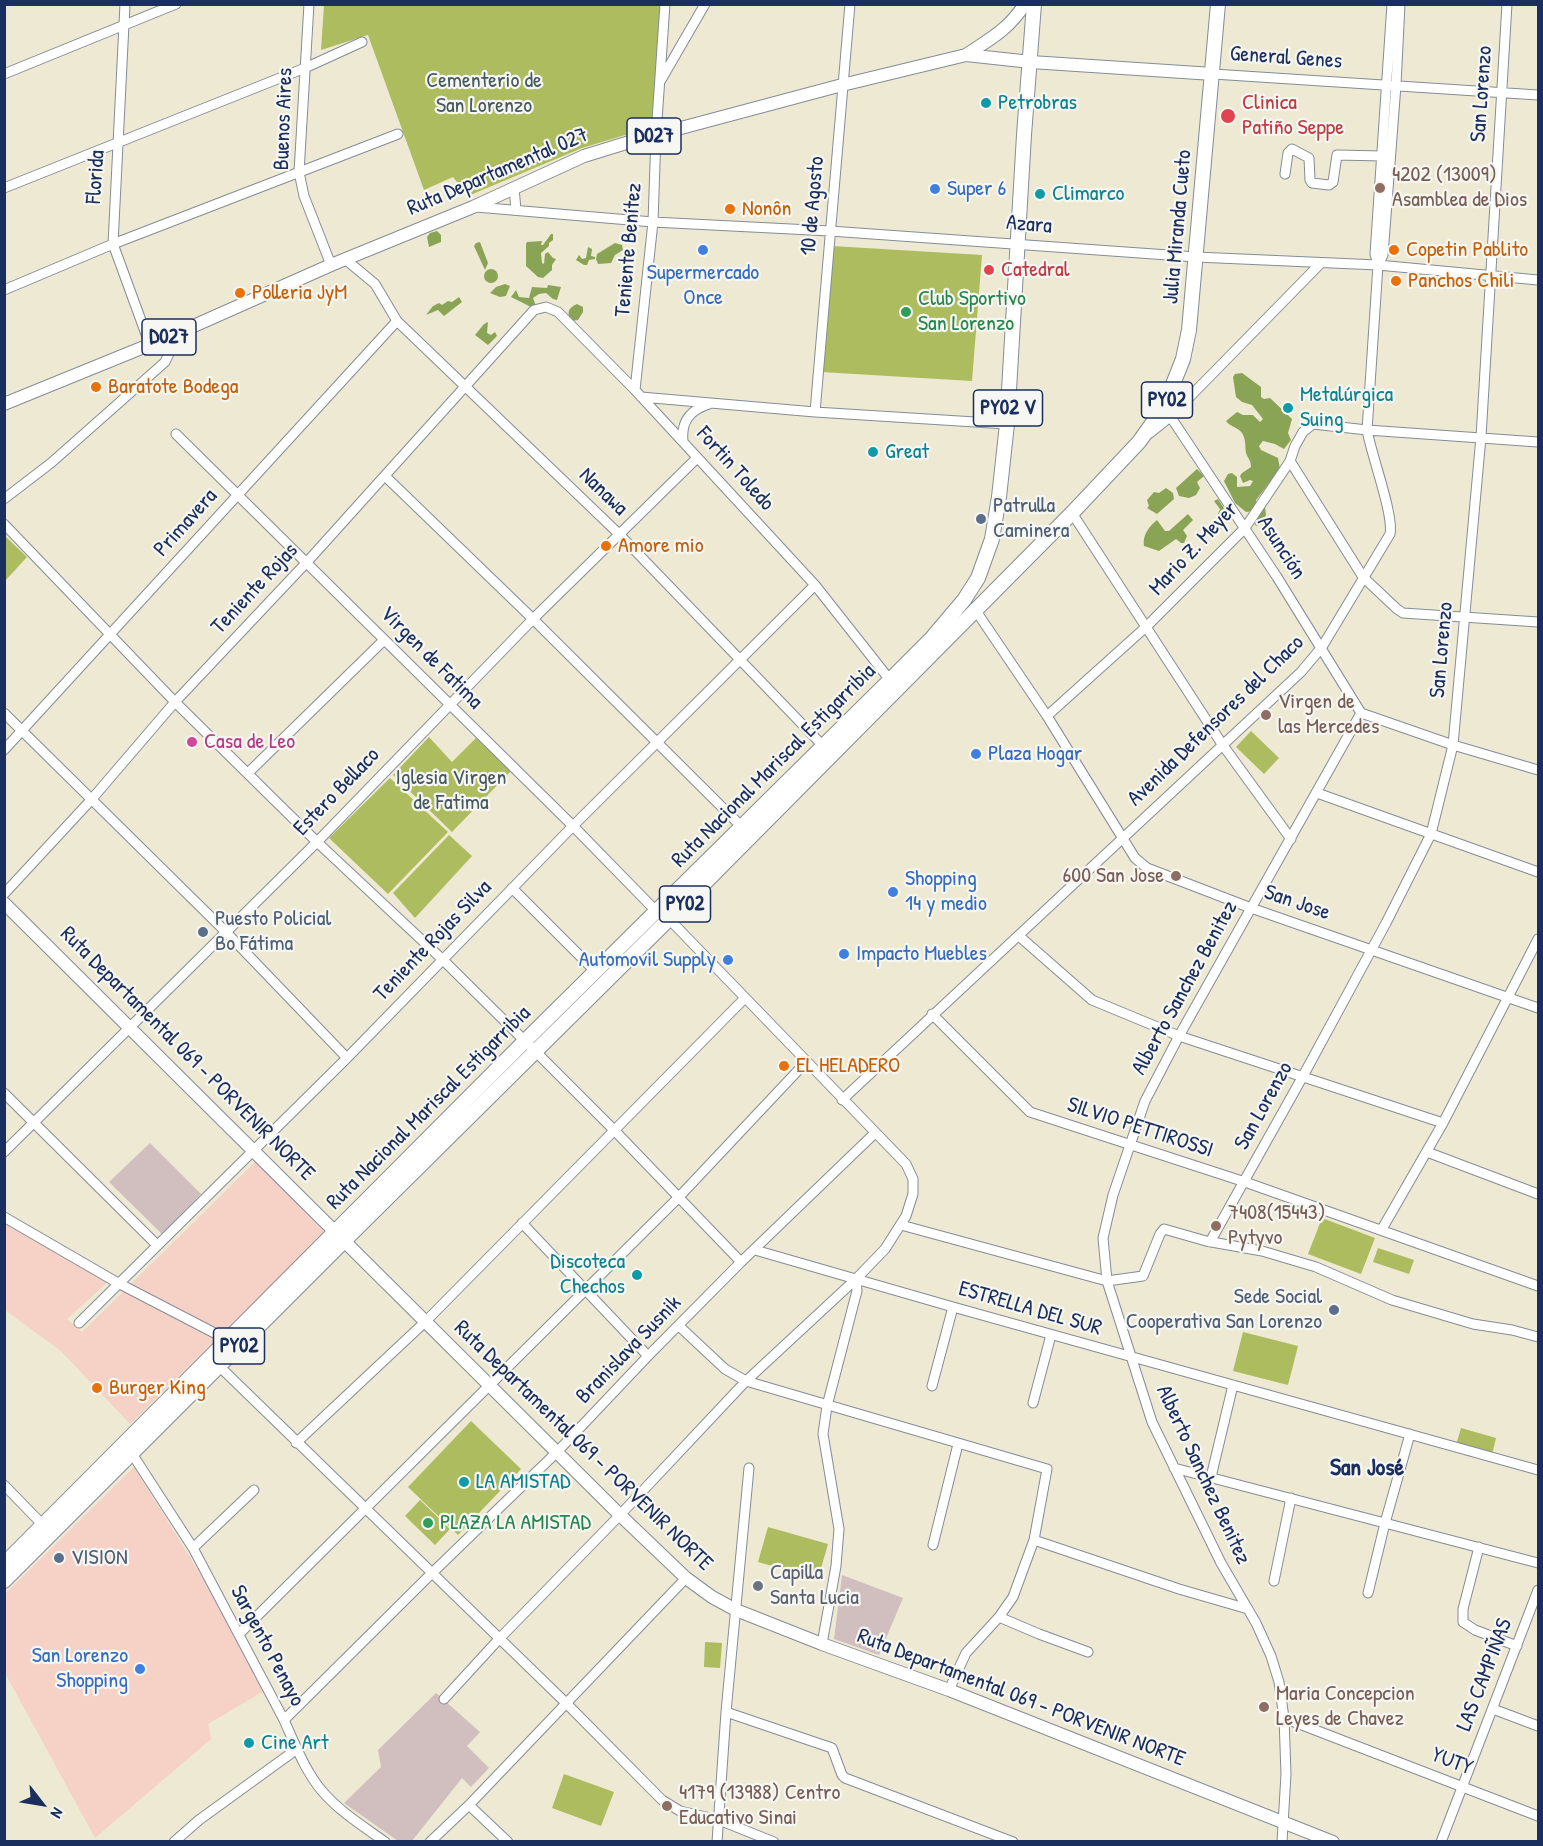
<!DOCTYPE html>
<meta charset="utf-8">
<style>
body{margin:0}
#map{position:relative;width:1543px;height:1846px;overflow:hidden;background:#eee9d3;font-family:"Patrick Hand",sans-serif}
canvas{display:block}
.frame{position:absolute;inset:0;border:6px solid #1b2f5e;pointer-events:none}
.north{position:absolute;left:12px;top:1774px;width:60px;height:60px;-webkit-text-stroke:4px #f6f6f2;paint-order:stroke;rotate:121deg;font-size:16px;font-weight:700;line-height:24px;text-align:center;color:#1b2f5e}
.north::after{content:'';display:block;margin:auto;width:21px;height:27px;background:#1b2f5e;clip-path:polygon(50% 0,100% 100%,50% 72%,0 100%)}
</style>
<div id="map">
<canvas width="1543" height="1846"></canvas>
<div class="frame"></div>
<div class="north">N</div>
</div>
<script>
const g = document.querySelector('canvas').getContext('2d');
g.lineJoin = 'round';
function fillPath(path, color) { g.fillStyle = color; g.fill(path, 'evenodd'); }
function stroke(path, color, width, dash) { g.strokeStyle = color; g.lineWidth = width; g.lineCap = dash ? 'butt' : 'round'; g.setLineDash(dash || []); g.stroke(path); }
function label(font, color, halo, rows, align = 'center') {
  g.font = font + ' "Patrick Hand",sans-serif'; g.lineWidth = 4.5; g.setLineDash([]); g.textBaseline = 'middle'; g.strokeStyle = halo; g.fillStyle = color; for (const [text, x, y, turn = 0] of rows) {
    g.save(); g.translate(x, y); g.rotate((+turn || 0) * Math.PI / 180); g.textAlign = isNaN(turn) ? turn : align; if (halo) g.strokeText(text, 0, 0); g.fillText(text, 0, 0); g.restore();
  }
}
fillPath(new Path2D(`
 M256,1161l69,71 -195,192 -68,-72 -57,-42v-88l104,59 -42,38 15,13z
 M134,1467l78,126 52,98 -56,33 3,15 -116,99 -90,-165 -1,-78z`), '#f6d1c5');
fillPath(new Path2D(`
 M150,1143l51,51 -39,40 -53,-52z
 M842,1575l61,23 -24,57 -45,-16z
 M436,1693l44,39 -13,14 22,22 -18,19 -9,-9 -50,63h-14l-54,-38 37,-36 -3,-17z`), '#d1bfbf');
fillPath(new Path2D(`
 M324,5h336l-8,122 -70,21 -114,48 -15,-19 -29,13 -56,-155 -47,15z
 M832,246l150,9 -10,126 -151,-9z
 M5,536l22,21 -22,24h-1z
 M1251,731l28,27 -15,16 -28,-27z
 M429,737l23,25 24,-24 35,33 -59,61 -59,-57z
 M390,778l58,54 -60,62 -59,-56z
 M449,835l23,21 -57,62 -22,-25z
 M1322,1218l53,20 -14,36 -53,-20z
 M1378,1248l36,12 -5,14 -36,-12z
 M1243,1332l55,14 -10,39 -55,-14z
 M471,1421l50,48 -63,66 -50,-48z
 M1461,1428l35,10 -4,17 -36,-10z
 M420,1500l30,29 -15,16 -30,-29z
 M768,1527l60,17 -10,35 -60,-17z
 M705,1642l17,1 -2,25 -16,-1z
 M564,1774l50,18 -13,34 -49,-18z`), '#adbc5f');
fillPath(new Path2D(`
 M437,231l4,4v7l-12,5 -2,-10 3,-4z
 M551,234h2v6l-4,3v3l-8,7 1,10 2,1 1,-10 3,-2 5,6 3,1 -4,6v5l-9,8 -5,-1 -12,-11v-22l1,-2 15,-1 -1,4h2z
 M480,242l8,21 -3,7 -11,-24 2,-3z
 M615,243l7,2 1,5 -8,5 -4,8 -13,1 -2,-5 1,-5z
 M588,247l4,2 -1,7 4,1v2l-6,1 -2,5h-3l-8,-5 3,-5 3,4 4,-1z
 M484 276a7 7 0 1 1 14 0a7 7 0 1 1-14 0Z
 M505,284l5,2 -4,10 -6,1 -10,-4 6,-6z
 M548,285l13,2 -4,13 -4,-1 -7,-6 -7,1 -6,4 3,8 -3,2 -22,-11 5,-7 3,7 10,1 3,-11 15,1z
 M459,297l3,5 -18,14 -6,-6 -12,5 7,-9 6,-3 3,2 6,-4 4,1z
 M577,304l6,3v5l-5,8 -6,1c-6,-8 -4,-13 5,-17z
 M488,322l-1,11 4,2 4,-3 2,4 -9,9 -13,-10 9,-11z
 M1242,373l19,14v10l3,2 6,-1 22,21 -4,14 3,7 -7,9 -9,-5 -12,-3 -4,5 2,4 17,8 2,11 -24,31v8l9,-1 1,8 -4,9 -6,2 -2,-3 -1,-12 -7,1 -11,-9 -11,-22 4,-7 4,-1 5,4v10l13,-1 3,-5 -3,-1 -7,3 -3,-7 2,-3 9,-6c0,-7 -3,-8 -5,-14 -1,-7 0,-14 -4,-20 -4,-6 -12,-6 -16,-12l11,-9 6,3h10l7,7 3,-3 -11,-14 -10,-3 -6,-5 -3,-20 2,-3z
 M1197,469l7,7 -7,6 3,6 -4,7 -7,3 -10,-2 -3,-8z
 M1166,488l7,5 1,6 -17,15 -10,-6 2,-2 -2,-6 7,-8 5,1z
 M1218,499l11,17 -2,6 -8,9 -4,-3 8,-8 -5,-6 2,-5 -6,-8z
 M1188,514l5,6 -10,10 4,6 -3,7h-3l-5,-4 -17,12 -15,-5c-2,-10 5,-20 13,-26l8,11h4z`), '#8aa456');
const minor = new Path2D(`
 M125,4l-12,240 37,101
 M309,4l-10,168 5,24 27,69
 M4,74l172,-70
 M1213,74l325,21
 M661,80l44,-76
 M1285,174l3,-21 4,-4 17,9 1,22 2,3 17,2 4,-3 4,-27 45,1
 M4,188l301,-120 57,-26
 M514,188l2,22
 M476,207l177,15 177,9 366,26 182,8 160,15
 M345,259l30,25 22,37 223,214 206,214
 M1378,265l5,-10 13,-170 4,-81
 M4,290l109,-46 285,-110
 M635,390l18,-168 3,-87 9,-131
 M641,397l174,15 192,12
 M1164,407l113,170 84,136
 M815,412l35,-408
 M1150,433l20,-16 151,-154
 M176,434l397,392 83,85
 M683,441c-2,-20 7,-31 26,-37
 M1290,461l73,116 34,32 6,4 135,9
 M385,476l148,143 209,208
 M4,499l47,-36 114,-101 6,-13v-13
 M1072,513l150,231 69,95
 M4,524l171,178 142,140 125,117 93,92 79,79 127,132
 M974,608l73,108 88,142 12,10 104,40 287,100
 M4,713l222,219 121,126
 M1361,713l92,32 85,25
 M1047,716l100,-90 98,-98 45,-67 5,-15 8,-14 10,-8 54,6 171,12
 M4,750l393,-429
 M248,773l136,-133
 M1317,793l221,79
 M512,888l83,83
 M4,894l87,-94 84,-98 132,-140 227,-252 12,-3 12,5 77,78 180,195 75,95
 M1019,936l73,64 87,36 264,87
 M932,1014l98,98 215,70 293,104
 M4,1093l153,152
 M842,1100l459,-428 21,-25 68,-113c4,-19 -19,-80 -23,-104l11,-165 -3,-11 17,-250
 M4,1152l313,-310 216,-223 164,-161
 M1427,1152l111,42
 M4,1217l114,66 110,57
 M522,1223l126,133
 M901,1225l206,56 36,-5 17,-42 4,-5 42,12 56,10 54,16 76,33 81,24 39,6 26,7
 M1382,1229l61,-106 95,-184
 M1210,1242l93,-166 83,-153 45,-89 22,-89 28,-308 26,-433
 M755,1250l198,57 585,163
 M79,1323l268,-265 226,-232 242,-241
 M679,1326l46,43 21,12 301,88 -13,71 -21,57 -14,20 -33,36 -17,37
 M219,1366l347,337 96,97 18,11 39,9 55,22
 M932,1386l21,-79
 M1033,1403l18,-68
 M296,1443l129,-121 320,-324
 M129,1449l64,99 91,172c11,24 21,51 38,71 18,21 41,35 63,51
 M1174,1468l364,95
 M1211,1477l22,-92
 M4,1485l38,39
 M1034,1540l145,49 69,20
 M933,1545l25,-101
 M1479,1547l-16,62v13l12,8 42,16
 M193,1548l61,-58
 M1274,1581l17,-83
 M1368,1593l17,-70 25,-89
 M999,1617l40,17 49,18
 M239,1634l439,-436 128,-136
 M822,1644l14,-78 3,-37 -16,-95 4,-28 26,-100 4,-15 -1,-12
 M444,1699l55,-60 121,-124 126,-134 110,-102 29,-30 21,-33 7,-22v-15l-7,-15 -237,-245
 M1493,1709l45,17
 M726,1712l106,36 10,27 3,3 168,64
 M1284,1718l254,98
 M284,1720l144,-143 129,-125 91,-96 93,-94 134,-129
 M469,1805l39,37
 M174,1842l25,-22 98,-71
 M430,1842l39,-37 217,-227
 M717,1842l9,-130 23,-244
 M1282,1842l4,-68 -2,-56 -5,-36 -8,-26 -15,-33 -35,-60 -69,-141 -45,-141 -4,-43 10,-43 32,-94 34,-65 182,-323
 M1441,1842l97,-252`);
const major = new Path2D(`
 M966,55c25,-17 41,-24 59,-51
 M4,404l167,-68 160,-71 142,-58 111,-51 52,-16 206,-55 124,-30 65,7 182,12
 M4,903l616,612 66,63 26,19 24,13 86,34 127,46 384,152`);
const highway = new Path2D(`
 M4,1564l521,-523 365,-361 41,-41 33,-39 14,-22 14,-39 7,-42 8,-73 17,-289 10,-131
 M4,1581l341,-341 324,-321 403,-406 67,-71 25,-35 19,-48 6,-29 29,-326`);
stroke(minor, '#848c98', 11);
stroke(major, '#848c98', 14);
stroke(highway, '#848c98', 16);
stroke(minor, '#fff', 9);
stroke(major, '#fff', 12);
stroke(highway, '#fff', 14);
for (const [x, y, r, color] of [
 [986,103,6,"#0f9aa8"],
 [1228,116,8,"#e0444e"],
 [1380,188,6,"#8d6e63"],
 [935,189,6,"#3f7fe0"],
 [1040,194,6,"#0f9aa8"],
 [730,209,6,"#e8710a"],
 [703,250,6,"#3f7fe0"],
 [1394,250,6,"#e8710a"],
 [989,270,6,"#e0444e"],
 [1396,281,6,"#e8710a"],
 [240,293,6,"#e8710a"],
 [906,312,6,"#2e9e5b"],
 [96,387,6,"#e8710a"],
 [1288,408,6,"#0f9aa8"],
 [873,452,6,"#0f9aa8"],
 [981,519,6,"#5c6f8a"],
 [606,546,6,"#e8710a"],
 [1266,715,6,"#8d6e63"],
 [192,742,6,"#d1479c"],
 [976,754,6,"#3f7fe0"],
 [1176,876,6,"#8d6e63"],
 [893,892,6,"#3f7fe0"],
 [203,932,6,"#5c6f8a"],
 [844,954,6,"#3f7fe0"],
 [728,960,6,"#3f7fe0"],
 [784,1066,6,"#e8710a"],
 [1216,1226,6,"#8d6e63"],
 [637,1275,6,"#0f9aa8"],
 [1334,1310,6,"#5c6f8a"],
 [97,1388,6,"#e8710a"],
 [464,1482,6,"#0f9aa8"],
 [428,1523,6,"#2e9e5b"],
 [59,1558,6,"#5c6f8a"],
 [758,1586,6,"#6b7280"],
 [140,1669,6,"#3f7fe0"],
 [1264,1707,6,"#8d6e63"],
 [249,1743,6,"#0f9aa8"],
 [667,1806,6,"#8d6e63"]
]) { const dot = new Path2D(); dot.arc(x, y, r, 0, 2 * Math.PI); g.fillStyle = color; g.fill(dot); stroke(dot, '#f6f6f2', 2); }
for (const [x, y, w] of [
 [654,136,54],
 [169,337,54],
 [1167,400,51],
 [1008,408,69],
 [685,904,51],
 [239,1346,51]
]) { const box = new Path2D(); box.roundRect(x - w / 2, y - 18, w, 36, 4.5); g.fillStyle = '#f6f6f2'; g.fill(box); stroke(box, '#1b2f5e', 1.5); }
label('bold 21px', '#1b2f5e', null, [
 ["D027",654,136],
 ["D027",169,337],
 ["PY02",1167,400],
 ["PY02 V",1008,408],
 ["PY02",685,904],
 ["PY02",239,1346]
]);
label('22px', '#1b2f5e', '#f6f6f2', [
 ["General Genes",1286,58,4],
 ["San Lorenzo",1482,94,-86],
 ["Buenos Aires",284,119,-88],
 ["Ruta Departamental 027",498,172,-23],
 ["Florida",96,177,-86],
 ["10 de Agosto",813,206,-85],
 ["Azara",1029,225,5],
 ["Julia Miranda Cueto",1178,227,-85],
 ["Teniente Benítez",629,250,-85],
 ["Fortin Toledo",735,469,48],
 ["Nanawa",603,492,44],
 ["Primavera",186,523,-48],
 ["Asunción",1281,548,57],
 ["Mario Z. Meyer",1194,549,-47],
 ["Teniente Rojas",255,589,-47],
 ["San Lorenzo",1442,650,-85],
 ["Virgen de Fatima",431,658,45],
 ["Avenida Defensores del Chaco",1216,721,-44],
 ["Ruta Nacional Mariscal Estigarribia",774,766,-45],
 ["Estero Bellaco",337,792,-46],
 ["San Jose",1297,903,19],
 ["Teniente Rojas Silva",433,941,-46],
 ["Alberto Sanchez Benitez",1185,988,-61],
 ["Ruta Departamental 069 - PORVENIR NORTE",187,1054,45],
 ["San Lorenzo",1264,1106,-61],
 ["Ruta Nacional Mariscal Estigarribia",429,1108,-45],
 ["SILVIO PETTIROSSI",1140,1128,18],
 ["ESTRELLA DEL SUR",1030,1309,16],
 ["Branislava Susnik",629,1350,-46],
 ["Ruta Departamental 069 - PORVENIR NORTE",583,1446,44],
 ["Alberto Sanchez Benitez",1203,1475,65],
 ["Sargento Penayo",267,1646,62],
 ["LAS CAMPIÑAS",1485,1675,-69],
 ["Ruta Departamental 069 - PORVENIR NORTE",1021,1698,21],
 ["YUTY",1452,1762,21]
]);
label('22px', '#47595e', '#f6f6f2', [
 ["Cementerio de",484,81],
 ["San Lorenzo",484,106],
 ["Iglesia Virgen",451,778],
 ["de Fatima",451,803]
]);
label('22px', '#0d838f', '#f6f6f2', [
 ["Petrobras",998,103],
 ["Climarco",1052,194],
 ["Metalúrgica",1300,395],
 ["Suing",1300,420],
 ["Great",885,452],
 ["Discoteca",625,1262,"right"],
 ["Chechos",625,1287,"right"],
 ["LA AMISTAD",476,1482],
 ["Cine Art",261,1743]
], 'left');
label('22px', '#be3a42', '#f6f6f2', [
 ["Clinica",1242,103],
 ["Patiño Seppe",1242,128],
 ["Catedral",1001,270]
], 'left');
label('22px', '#785e54', '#f6f6f2', [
 ["4202 (13009)",1392,175],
 ["Asamblea de Dios",1392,200],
 ["Virgen de",1278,702],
 ["las Mercedes",1278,727],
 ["600 San Jose",1164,876,"right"],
 ["7408(15443)",1228,1213],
 ["Pytyvo",1228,1238],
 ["Maria Concepcion",1276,1694],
 ["Leyes de Chavez",1276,1719],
 ["4179 (13988) Centro",679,1793],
 ["Educativo Sinai",679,1818]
], 'left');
label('22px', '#366cbe', '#f6f6f2', [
 ["Super 6",947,189],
 ["Supermercado",703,273,"center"],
 ["Once",703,298,"center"],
 ["Plaza Hogar",988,754],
 ["Shopping",905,879],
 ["14 y medio",905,904],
 ["Impacto Muebles",856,954],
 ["Automovil Supply",716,960,"right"],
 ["San Lorenzo",128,1656,"right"],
 ["Shopping",128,1681,"right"]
], 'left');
label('22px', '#c56008', '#f6f6f2', [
 ["Nonôn",742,209],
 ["Copetin Pablito",1406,250],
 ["Panchos Chili",1408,281],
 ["Polleria JyM",252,293],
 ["Baratote Bodega",108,387],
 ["Amore mio",618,546],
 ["EL HELADERO",796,1066],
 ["Burger King",109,1388]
], 'left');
label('22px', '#27864d', '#f6f6f2', [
 ["Club Sportivo",918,299],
 ["San Lorenzo",918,324],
 ["PLAZA LA AMISTAD",440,1523]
], 'left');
label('22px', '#4e5e75', '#f6f6f2', [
 ["Patrulla",993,506],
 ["Caminera",993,531],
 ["Puesto Policial",215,919],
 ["Bo Fátima",215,944],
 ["Sede Social",1322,1297,"right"],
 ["Cooperativa San Lorenzo",1322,1322,"right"],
 ["VISION",71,1558]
], 'left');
label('22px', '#b23c85', '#f6f6f2', [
 ["Casa de Leo",204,742]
], 'left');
label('22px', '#5b616d', '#f6f6f2', [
 ["Capilla",770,1573],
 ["Santa Lucia",770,1598]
], 'left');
label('bold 24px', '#1b2f5e', '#f6f6f2', [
 ["San José",1367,1469]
]);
</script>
